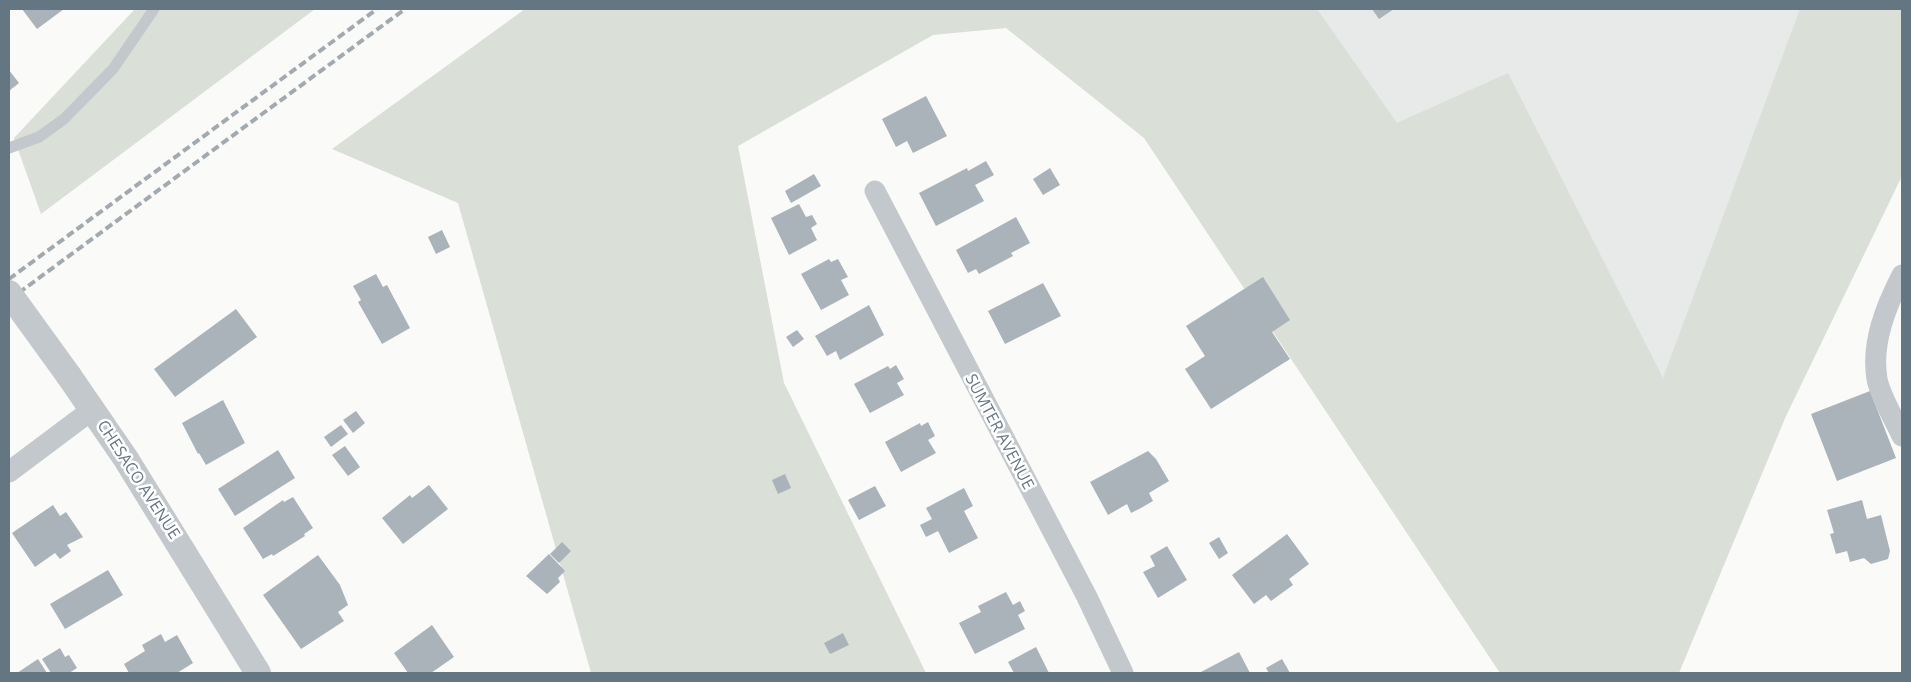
<!DOCTYPE html>
<style>
body{margin:0}
#map{position:relative;width:1911px;height:682px;overflow:hidden;background:#fafaf8;font-family:"Open Sans",sans-serif}
canvas{display:block}
.frame{position:absolute;inset:0;border:10px solid #657683;pointer-events:none}
</style>
<div id="map">
<canvas width="1911" height="682"></canvas>
<div class="frame"></div>
</div>
<script>
const g = document.querySelector('canvas').getContext('2d');
g.lineJoin = 'round';
function fillPath(path, color) { g.fillStyle = color; g.fill(path, 'evenodd'); }
function stroke(path, color, width, dash) { g.strokeStyle = color; g.lineWidth = width; g.lineCap = dash ? 'butt' : 'round'; g.setLineDash(dash || []); g.stroke(path); }
function label(font, color, halo, rows, align = 'center') {
  g.font = font + ' "Open Sans",sans-serif'; g.lineWidth = 5; g.setLineDash([]); g.textBaseline = 'middle'; g.strokeStyle = halo; g.fillStyle = color; for (const [text, x, y, turn = 0] of rows) {
    g.save(); g.translate(x, y); g.rotate((+turn || 0) * Math.PI / 180); g.textAlign = isNaN(turn) ? turn : align; if (halo) g.strokeText(text, 0, 0); g.fillText(text, 0, 0); g.restore();
  }
}
fillPath(new Path2D(`
 M1314,9h532l-191,492z`), '#e8e9e9');
fillPath(new Path2D(`
 M135,9h180l-274,205 -27,-76z
 M525,9h792l80,114 111,-50 155,305 137,-369h102v167l-116,240 -107,257h-179l-356,-535 -138,-110 -73,7 -195,111 46,237 142,290h-335l-133,-470 -126,-54z`), '#dadfd7');
fillPath(new Path2D(`
 M22,9h42l-27,20z
 M1372,9h22l-15,10z
 M9,70l10,13 -10,8z
 M926,96l21,40 -34,17 -6,-12 -11,6 -14,-28z
 M986,161l8,14 -19,10 9,16 -48,25 -17,-33 48,-25 1,3z
 M1050,168l10,17 -17,10 -10,-16z
 M814,174l7,12 -30,17 -6,-12z
 M799,204l7,13 6,-2 5,9 -6,4 6,12 -28,15 -18,-37z
 M1016,217l14,26 -19,10 2,3 -34,18 -3,-5 -8,4 -12,-23z
 M442,230l8,17 -14,7 -8,-17z
 M829,259l2,3 7,-3 10,18 -7,3 8,15 -28,15 -20,-36z
 M376,274l7,13 4,-2 23,43 -28,16 -24,-42 3,-2 -8,-14z
 M1263,277l27,43 -18,12 18,27 -79,50 -26,-40 20,-13 -19,-30z
 M1043,283l18,33 -56,28 -17,-33z
 M869,305l15,30 -44,25 -4,-9 -9,5 -12,-20z
 M236,309l21,28 -82,60 -21,-28z
 M797,330l7,9 -11,8 -7,-10z
 M896,365l8,14 -7,4 7,12 -34,18 -16,-29 34,-18 2,3z
 M1870,391l26,67 -59,23 -26,-67z
 M223,400l22,43 -39,22 -7,-12 -1,1 -16,-31z
 M356,411l9,12 -12,10 -10,-13z
 M928,422l7,14 -7,4 8,13 -35,19 -16,-30 35,-19 1,3z
 M341,425l7,9 -17,13 -7,-10z
 M345,446l15,21 -12,9 -16,-21z
 M278,450l17,28 -60,38 -17,-27z
 M1148,451l8,8 13,22 -20,12 4,8 -12,7 -10,5 -4,-9 -19,11 -18,-33z
 M785,474l6,14 -13,6 -6,-14z
 M429,485l19,24 -45,35 -21,-26 28,-23 2,3z
 M875,486l11,20 -27,14 -11,-20z
 M964,488l9,18 -9,5 14,27 -29,15 -11,-22 -12,6 -6,-12 12,-6 -6,-11z
 M293,497l20,31 -9,6 1,2 -32,20 -1,-2 -9,5 -20,-31 40,-28 1,2z
 M1862,500l5,19 14,-4 9,36 -2,8 -17,5 -7,-6 -14,4 -3,-11 -11,3 -6,-20 4,-1 -7,-23z
 M53,505l7,11 6,-4 17,25 -16,8 4,6 -11,8 -5,-6 -20,14 -23,-34z
 M1287,534l22,30 -20,15 4,6 -22,16 -5,-6 -12,9 -22,-29z
 M1219,537l9,16 -9,6 -10,-16z
 M562,542l9,9 -12,12 -9,-9z
 M1167,546l20,34 -29,18 -15,-26 12,-6 -5,-10z
 M549,554l16,17 -7,7 2,4 -13,12 -21,-18z
 M318,555l22,30 8,20 -10,7 6,9 -43,28 -38,-54z
 M108,570l15,25 -58,34 -15,-25z
 M1006,592l7,13 7,-4 5,10 -7,4 7,14 -50,25 -16,-31 22,-11 -3,-6z
 M432,625l22,32 -23,16h-23l-14,-20z
 M843,633l6,12 -19,9 -6,-11z
 M161,634l4,8 12,-7 16,28 -16,10h-48l-5,-9 21,-13 -3,-6z
 M1036,647l13,26h-35l-6,-11z
 M60,648l5,9 4,-2 8,13 -8,5h-18l-9,-14z
 M1239,652l11,21h-51z
 M38,659l9,14h-30z
 M1282,659l8,14h-21l-3,-5z`), '#aab3b9');
stroke(new Path2D(`
 M9,148l30,-11 25,-18 49,-50 41,-60`), '#c3c8cc', 11);
stroke(new Path2D(`
 M875,191l212,406 36,76
 M1902,275c-16,31 -31,68 -25,104 3,17 18,41 25,57
 M9,472l84,-63`), '#c3c8cc', 21);
stroke(new Path2D(`
 M69,376l57,83 132,214`), '#c3c8cc', 26);
stroke(new Path2D(`
 M9,279l368,-270
 M9,300l396,-291`), '#a2aab0', 4, [8, 4]);
stroke(new Path2D(`
 M9,293l60,83`), '#c3c8cc', 26);
label('16px', '#657683', '#fff', [
 ["SUMTER AVENUE",999,432,62],
 ["CHESACO AVENUE",138,480,57]
]);
</script>
